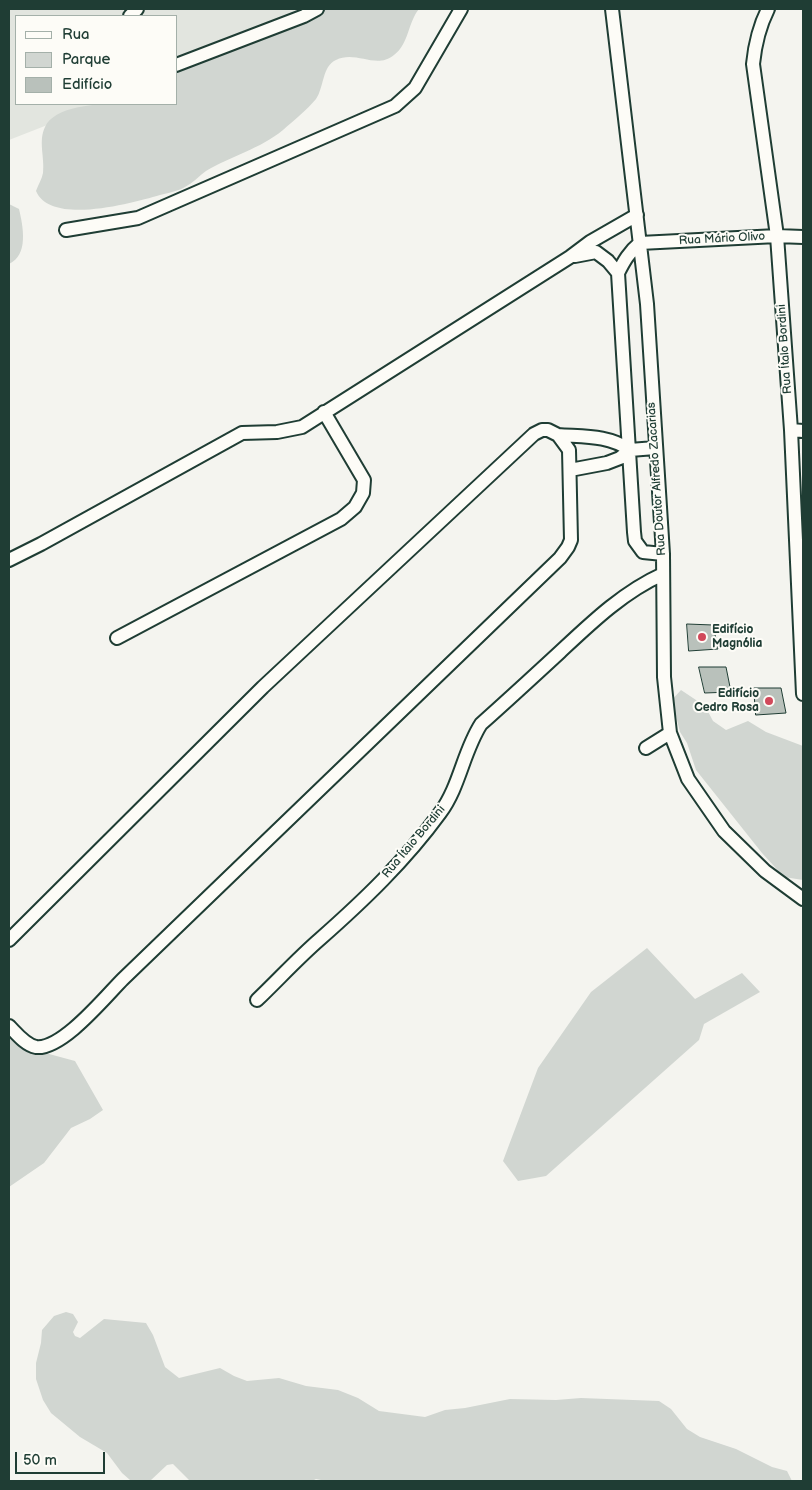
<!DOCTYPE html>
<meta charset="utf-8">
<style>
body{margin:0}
#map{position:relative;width:812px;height:1490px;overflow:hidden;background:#f4f4ef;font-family:"Balsamiq Sans",sans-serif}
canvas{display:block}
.frame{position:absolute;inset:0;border:10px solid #1f3d34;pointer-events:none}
.legend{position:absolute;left:15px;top:15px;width:162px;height:90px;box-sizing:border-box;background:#fdfcf7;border:1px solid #a4b0a9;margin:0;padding:6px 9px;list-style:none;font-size:15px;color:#1f3d34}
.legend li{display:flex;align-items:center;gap:10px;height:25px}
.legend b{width:25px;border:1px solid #a4b0a9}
.scale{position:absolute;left:15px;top:1452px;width:90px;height:22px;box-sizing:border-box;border:2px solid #1f3d34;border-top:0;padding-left:6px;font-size:15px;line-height:18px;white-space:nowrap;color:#1f3d34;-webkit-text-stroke:4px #fdfcf7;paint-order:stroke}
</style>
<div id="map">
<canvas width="812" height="1490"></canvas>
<div class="frame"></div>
<ul class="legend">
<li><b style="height:6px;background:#fdfcf7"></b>Rua</li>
<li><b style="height:14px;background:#d1d6d1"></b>Parque</li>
<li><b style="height:14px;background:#b9c1bb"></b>Edifício</li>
</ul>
<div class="scale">50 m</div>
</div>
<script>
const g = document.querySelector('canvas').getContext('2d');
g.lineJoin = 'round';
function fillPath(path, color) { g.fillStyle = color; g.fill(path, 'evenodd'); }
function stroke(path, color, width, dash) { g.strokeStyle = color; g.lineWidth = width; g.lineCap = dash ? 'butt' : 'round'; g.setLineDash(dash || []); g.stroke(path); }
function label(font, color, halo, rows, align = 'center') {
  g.font = font + ' "Balsamiq Sans",sans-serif'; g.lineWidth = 4; g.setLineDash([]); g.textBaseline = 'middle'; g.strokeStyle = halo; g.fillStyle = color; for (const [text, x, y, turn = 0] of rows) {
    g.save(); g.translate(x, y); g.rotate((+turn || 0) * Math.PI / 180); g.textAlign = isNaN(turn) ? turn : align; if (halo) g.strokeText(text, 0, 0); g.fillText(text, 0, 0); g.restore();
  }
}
fillPath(new Path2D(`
 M9,9h333l-166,65v-58h-160v88h85l-92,36z`), '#e2e5df');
fillPath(new Path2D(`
 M317,9h102c-11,13 -10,35 -25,46 -18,15 -38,-5 -58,5 -14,6 -12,28 -20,39 -9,11 -23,22 -33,31 -23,19 -52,26 -77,41 -7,5 -13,12 -21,16 -7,4 -17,6 -25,8 -28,8 -109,31 -124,-4 2,-6 6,-12 7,-18 2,-15 -5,-32 2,-46 14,-31 101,-23 131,-23v-41z
 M9,204l10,5c4,17 10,46 -10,55z
 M681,690l21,14h2l9,17 13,9 22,-9 18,11 37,14v134l-19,-3 -22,-24 -66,-83 -9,-27 -7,-11 -4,-16 -7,-13z
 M647,948l48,51 47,-26 18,19 -56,32 -5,16 -153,136 -28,5 -15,-20 35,-93 53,-76z
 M9,1033l29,18 37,10 28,49 -13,9 -19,9 -27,35 -35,24z
 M66,1312l7,2 5,8 -5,10 2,4 5,2 24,-19 42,4 7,12 12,32 14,11 41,-10 14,8 13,5 32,-3 27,8 32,4 20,8 21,13 46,6 20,-7 20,-2 45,-9 46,1 25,-2 78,3 12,8 16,20 13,8 36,12 36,18 15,4 5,10h-466l-10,-2 -4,2h-122l-17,-17 -6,1 -17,16 -20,-1 -8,-7 -15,-20 -27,-16 -29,-24 -8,-13 -7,-21v-16l5,-20 1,-13 12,-14z`), '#d1d6d1');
const building = new Path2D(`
 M687,624l26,1 5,24 -29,2z
 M699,667h27l5,25 -26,1z
 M754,688h27l5,25 -30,2z`);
fillPath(building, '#b9c1bb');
stroke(building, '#1f3d34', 1);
const minor = new Path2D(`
 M612,9l35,295 16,250 1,123 6,56 18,46 36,52 41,40 38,28
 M768,9c-9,18 -13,35 -15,55l24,172 14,194 12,264
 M130,16l7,-7
 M176,65l128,-49 13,-7
 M66,230l72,-12 257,-112 20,-18 46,-79
 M640,243c-11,9 -16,18 -22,30l16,259 1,9 8,11 20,2
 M640,243l137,-7 26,1
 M575,256l21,-4 12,9 10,12
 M791,430l12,1
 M558,435c26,2 50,0 72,15
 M570,470l37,-7 13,-5 10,-8 25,-2
 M9,560l32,-16 201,-111 35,-1 25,-5 268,-170 20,-15 47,-27
 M117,638l224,-119 14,-12 8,-14 1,-13 -40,-68
 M646,748l24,-15
 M9,940l254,-253 271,-253 8,-4h6l10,5 11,15 2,90 -3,7 -8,11 -437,421c-18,18 -61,71 -87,68 -11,-2 -20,-14 -27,-21
 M257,1000c21,-20 41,-42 63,-61 43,-38 85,-78 120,-126 20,-27 23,-61 41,-89 27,-24 53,-48 79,-72 31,-29 63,-60 103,-78`);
stroke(minor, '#1f3d34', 16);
stroke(minor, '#fdfcf7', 12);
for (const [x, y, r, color] of [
 [702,637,5,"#d1495b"],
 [769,701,5,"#d1495b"]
]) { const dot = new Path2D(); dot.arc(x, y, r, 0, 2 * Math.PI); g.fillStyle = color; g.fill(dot); stroke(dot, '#fdfcf7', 2); }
label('12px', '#1f3d34', '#fdfcf7', [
 ["Rua Mário Olivo",722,239,-3],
 ["Rua Ítalo Bordini",785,349,-94],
 ["Rua Doutor Alfredo Zacarias",657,479,-94],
 ["Rua Ítalo Bordini",414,842,-50]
]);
label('bold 12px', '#1f3d34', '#fdfcf7', [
 ["Edifício",712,630],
 ["Magnólia",712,644],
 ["Edifício",759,694,"right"],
 ["Cedro Rosa",759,708,"right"]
], 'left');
</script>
